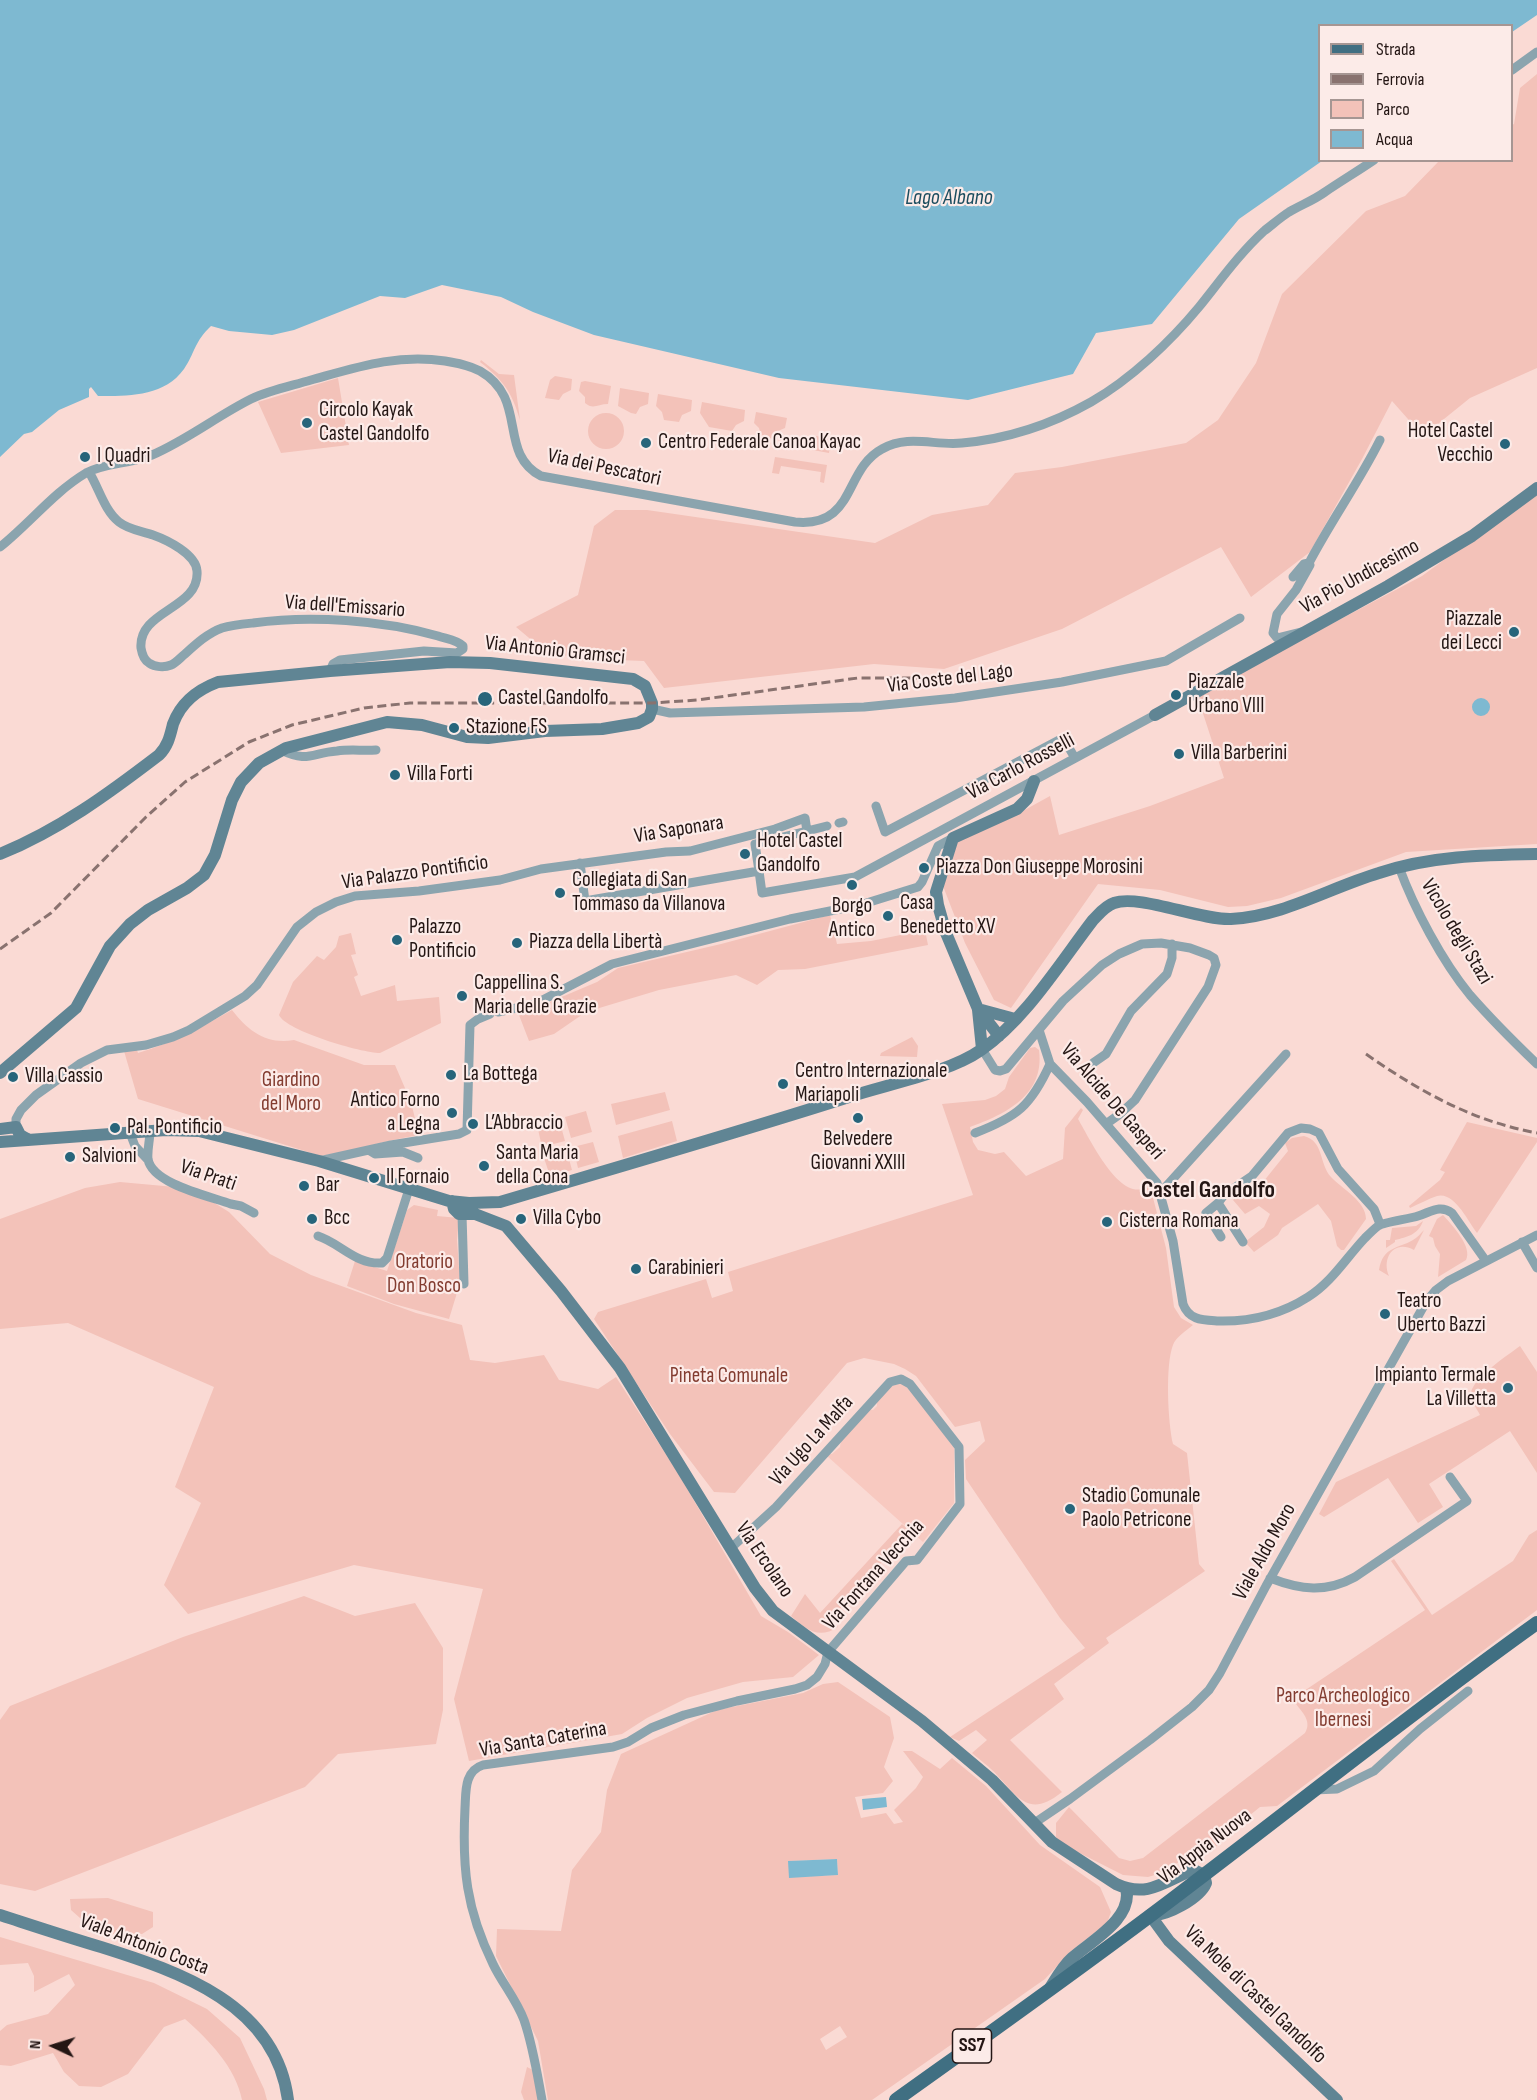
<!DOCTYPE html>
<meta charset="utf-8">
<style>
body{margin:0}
#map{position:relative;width:1537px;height:2100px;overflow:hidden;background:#fadad4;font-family:"Sofia Sans Condensed",sans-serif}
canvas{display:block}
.legend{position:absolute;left:1318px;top:24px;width:195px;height:138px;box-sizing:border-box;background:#fcebe8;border:2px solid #a69693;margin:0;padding:8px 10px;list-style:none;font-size:18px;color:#241614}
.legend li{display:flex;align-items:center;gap:12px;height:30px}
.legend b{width:30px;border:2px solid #a69693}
.north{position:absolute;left:24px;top:2016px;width:60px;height:60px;-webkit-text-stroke:4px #fcebe8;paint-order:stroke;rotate:274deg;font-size:16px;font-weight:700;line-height:24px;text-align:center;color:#241614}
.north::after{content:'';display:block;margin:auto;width:21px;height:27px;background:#241614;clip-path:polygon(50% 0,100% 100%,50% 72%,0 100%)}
</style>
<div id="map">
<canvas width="1537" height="2100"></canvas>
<ul class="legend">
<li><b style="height:8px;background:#406f82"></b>Strada</li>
<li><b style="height:8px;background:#89726f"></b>Ferrovia</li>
<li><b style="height:16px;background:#f3c2b9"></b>Parco</li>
<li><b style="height:16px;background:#7eb9d1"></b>Acqua</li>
</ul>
<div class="north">N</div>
</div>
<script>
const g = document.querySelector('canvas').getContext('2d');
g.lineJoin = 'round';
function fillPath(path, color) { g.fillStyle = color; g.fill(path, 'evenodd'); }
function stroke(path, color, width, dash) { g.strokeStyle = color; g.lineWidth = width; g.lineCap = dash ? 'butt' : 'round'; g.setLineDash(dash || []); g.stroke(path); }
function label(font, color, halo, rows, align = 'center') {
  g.font = font + ' "Sofia Sans Condensed",sans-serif'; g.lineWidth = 4.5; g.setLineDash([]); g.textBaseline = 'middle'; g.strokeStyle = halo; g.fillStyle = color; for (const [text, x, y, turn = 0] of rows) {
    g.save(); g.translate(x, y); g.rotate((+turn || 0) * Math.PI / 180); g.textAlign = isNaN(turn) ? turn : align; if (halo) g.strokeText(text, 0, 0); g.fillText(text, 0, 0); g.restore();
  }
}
fillPath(new Path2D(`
 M901,1383l8,3 45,62v55l-31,39 -96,-86 2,-2h3l8,-7 1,-7 27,-31 5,1 4,-4v-6l12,-13z`), '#f8c9c0');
fillPath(new Path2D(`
 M1537,74v294l-67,30 -47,38 -31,-35 -30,58 -52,93 -59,45 -30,-50 -159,82 -118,40 -70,-5 -210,24 -20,-27 -52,-2 -45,-6 -31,-26 62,-32 16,-69 21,-16h32l228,33 57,-28 56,-10 27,-32 47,-6 124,-24 32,-23 38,-57 26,-69 84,-83 39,-15 34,-35 73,-1v-35l2,-1 6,-36z
 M481,360l18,14 15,1 6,45c-8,-28 -17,-40 -40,-58z
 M555,376l17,3 -1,11 -8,4 -4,6 -14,-2 5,-18z
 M338,378l11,67 -68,8 -23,-51z
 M585,381l26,5 -3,18c-10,0 -15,6 -23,-1v-6l-6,-6 2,-9z
 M620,388l29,5 -1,11 -8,3 -4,7 -5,-1 -13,-7z
 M658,394l34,6 -1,11 -9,4 -3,7 -15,-2 -2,-8 -6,-6z
 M702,402l43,8 -1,11 -8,4 -4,6 -23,-4 -9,-14z
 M756,412l31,6 -2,10 -7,3 -5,8 -12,-3 -2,-8 -5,-5z
 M588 431a18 18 0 1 1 36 0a18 18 0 1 1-36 0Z
 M816,436l15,3 -2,14 -49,-9 1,-3 33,6z
 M775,457l52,8 -3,18 -4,-1 1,-10 -40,-6 -2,8 -7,-1z
 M1537,492v352l-131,8 -125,46 -34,8 -19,1 -68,-17 -62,-6 -87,124 -17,-8 -29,-57 -22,-57 15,-46 63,-28 29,-16 9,39 91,-29 74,-28 -27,-83 225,-119z
 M830,915l7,29 34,-3 54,-11 3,15 -123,24 -27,1 -21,15 -21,-10 -77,15 -73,22 -32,22 -25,7 -10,-26 78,-33 21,-14 103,-24z
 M351,933l5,21 -5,1 7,20 -4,2 7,19 34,-11 2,16 42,-4 2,26 -61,30c-18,0 -94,-22 -101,-38l14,-33 24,-26 7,4 12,-13 3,-11z
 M232,1010c16,21 35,35 62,30l70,25h31l16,37 8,33c-33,5 -65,16 -98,21l-183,-57 -14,-48 13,-1 1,3c34,-10 64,-26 94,-43z
 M912,1037l6,9 -1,11 -37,-1 1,-3z
 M1035,1047l4,3c6,45 -33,64 -69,77l3,15 5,8 17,4 9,-2 22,24 37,-17 2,-31 16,-20 2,2 -5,9c11,18 43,87 70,67l3,4 15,58 8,59 7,11 12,7c-7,6 -17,12 -20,20 -8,20 -5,78 0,99l14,9 12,111 6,7 -99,67 3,5 -55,41 10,15 -54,41 52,52c-32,26 -43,7 -65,-17 -7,-8 -17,-15 -25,-22l15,-13 -11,-10 -17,11 -9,-4 135,-89 -25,-30 -94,-139 -1,-19 20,-19 -5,-20 -25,6 -39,-51 -11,-7 -11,-5 -30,-6 -17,5 -112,130 -21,-1 -44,-58 -76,-115 4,-7 108,-33 6,19 21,-7 -5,-19 245,-77 -31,-91 43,-4 11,-4 9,-7 4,-12 21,-29z
 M665,1092l5,18 -54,15 -5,-21z
 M586,1111l6,21 -21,6 -6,-21z
 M559,1119l6,22 -23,6 -5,-22z
 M672,1121l5,20 -54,17 -5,-22z
 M1467,1122l70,16v4l-60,91c-9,-12 -23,-42 -40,-37 -9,3 -18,8 -27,12l-1,-2 31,-26 5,-8 -5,-2z
 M1304,1136c20,5 15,28 27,41 11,12 35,24 35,42l-22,31h-3l-4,-4 -6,-25 -13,-17 -36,24 -4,7 -24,17 -9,-10 19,-15 6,-13 -11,-8 -14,8 -12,-14 14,-11 4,8 37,-46 -3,-8 7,-5z
 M593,1142l6,20 -21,6 -5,-21z
 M566,1148l6,22 -22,6 -7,-21z
 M120,1182l55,5 25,7 29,18 41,42 41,21 105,38 46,12 8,35 25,3 49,-8 15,25 39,9 18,-12 62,96 83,143 27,16 31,23 -26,22 -50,5 -56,16 -40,20 -25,16 -153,27 -15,-62 29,-110 -129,-24 -166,49 -24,-29 37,-82 -26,-16 39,-100 -146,-64 -68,6v-110l85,-31z
 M414,1205l24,5 -1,6 22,2 -2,22 3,43 -11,36 -55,-15 -47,-18 8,-25 32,10 20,-61z
 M1443,1215c9,10 30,32 23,45l-28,17 2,-23 -5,-8 -2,-8 -4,-2 8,-17z
 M1423,1221c-5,14 -16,16 -28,19v2l-9,6v-8h4l2,-12 24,-2z
 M1424,1230l-10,20c-19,-11 -33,7 -25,26l-10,-6c4,-24 19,-21 34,-30 4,-2 8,-7 11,-10z
 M1520,1346l17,26v101l-27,-42 -81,53 14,23 -25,16 -30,-45 -64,39 -5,-3 17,-32 144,-67c-3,-6 -10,-15 -9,-22 2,-15 37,-38 49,-47z
 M902,1524l8,7 -80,89 8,7c-20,13 -32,2 -47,-11l14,-22 15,19z
 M1537,1530v80l-260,196 -17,1 -26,21 -1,7 -27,18 -27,9 -21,12 -10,3 -25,-2 -69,-35 2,-3v-14l13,-16 50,51 11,3 13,-3 162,-125c8,-13 -5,-23 -13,-34l133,-89 -34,-49 3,-2 38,56 81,-54 16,-26z
 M304,1596l51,20 60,-13 28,45v62l-7,34 -98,10 -33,33 -270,104 -35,-7v-164l10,-14 173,-69z
 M838,1682l52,35 4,21 -10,29 9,14 -10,12 -28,4 6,21 25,-5 8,11 9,-2 -9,-12 22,-22 7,-11 -20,-26h9l28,18 12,-11 34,28 54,59 60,42 11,25 -4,11 -36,28 -26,28 -173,121h-324l-10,-59 -42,-85 1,-27 64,2 11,-61 29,-38 6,-42 14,-36 96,-44 86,-17 20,-9zM837,1859l1,16 -49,2v-16zM840,2026l7,11 -21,13 -6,-11z
 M108,1898l45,14v15l-11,7h-44l-27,-24 -1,-11z
 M0,1937l154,46 53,26 33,29 24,51 3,11h-25c-6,-32 -33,-60 -57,-81l-21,8 -36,47 -27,13 -22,-1 -15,-14 -11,-19 -42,13 -11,-1v-34l7,-6 41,-11 27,-29 -6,-11 -35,18v-16l-6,-13 -28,2z
 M527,2067l6,3 6,30h-15l-3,-8z`), '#f3c2b9');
fillPath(new Path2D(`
 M0,0h1537v15l-25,17v-6h-192v134l2,1 -83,58 -87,105 -56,9 -23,41 -105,26 -189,-22 -185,-43 -61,-23 -32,-15 -59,-12 -37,13 -25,-2 -86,34 -22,5 -43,-4 -18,-5c-17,16 -16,27 -27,43 -20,28 -56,27 -86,27l-7,-9 -2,2v8l-30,13 -27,22 -8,2 -24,23z
 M1472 707a9 9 0 1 1 18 0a9 9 0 1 1-18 0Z
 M886,1797l1,10 -24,3 -1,-11z
 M837,1859l1,16 -49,3 -1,-17z`), '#7eb9d1');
stroke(new Path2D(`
 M1512,70l25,-18
 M89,472c10,16 15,38 30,50 10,8 23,9 34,13 14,5 43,19 44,36 3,38 -59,39 -56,77 1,6 3,12 8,15 6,4 15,5 22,2 5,-2 9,-7 14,-11 11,-10 23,-21 37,-26 10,-3 21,-4 31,-5 58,-8 129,-3 185,13 9,3 19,4 25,10v3l-6,4 -33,-2 -84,9 -7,4 -3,7
 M0,547c29,-23 54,-55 86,-74 18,-10 44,-9 66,-18 35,-15 65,-39 99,-56 19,-9 40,-13 60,-19 47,-13 85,-26 134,-19 12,2 24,4 35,10 49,28 17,82 61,105l254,46c61,6 48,-52 87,-73 26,-15 53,-3 80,-6 45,-4 90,-19 129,-41 40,-23 79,-60 108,-95 21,-26 40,-53 65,-76 8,-6 17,-14 25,-19 12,-7 25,-12 36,-20 16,-11 33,-21 49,-32
 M1309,563c22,-42 50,-81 71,-123
 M1293,577l11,-13 5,-1 1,2 -14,25 -19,24 -4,19 4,5 24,-6
 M652,709l18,4 194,-6 91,-9 107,-16 104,-21 74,-43
 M281,750c27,13 30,3 56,1 13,-2 26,0 39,-1
 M876,806l9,26 178,-94 12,20
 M839,823l4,-1
 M580,863l5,38 174,-30 3,22 93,-16 300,-162
 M1399,867c15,41 43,94 71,128 21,24 44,47 67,69
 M759,871l-4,-27 72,-18
 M498,1012l37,-8 77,-40 178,-45 70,-14 58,-18 4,-5 16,-36 15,-8
 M1039,1030l11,34 37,38 70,81 16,58 10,63c6,16 19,16 34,17 32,1 63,-6 91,-24 24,-15 38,-39 57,-59 4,-4 9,-9 13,-12 6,-4 31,-7 40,-10 13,-4 22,-12 34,-3l34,48
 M982,1049l13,21 5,1 6,-2 57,-68 39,-36 17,-11 23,-10 19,-1 29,5 19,7 5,3 2,7 -8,22 -73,113 -15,14 -14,10
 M1093,1063l13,-9 25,-43 36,-37 5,-16v-14
 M16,1127v-8l5,-9 15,-15 45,-32 26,-13 39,-5 27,-8 16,-7 56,-34 12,-11 40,-58 19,-15 20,-10 19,-6 64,-5 81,-11 41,-11 125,-17 24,-1 85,-22 30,-11 2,13
 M150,1131c0,9 -3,19 -2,28 4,25 61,37 83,45l10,2 13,7
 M130,1133l5,13 13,14
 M975,1133c42,-16 56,-27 75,-69
 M370,1151l5,3 28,-2 15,6
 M319,1161l72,-16 68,-11 8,-4 3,-105 8,-6 12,-5
 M1161,1192l125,-138
 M1218,1203l25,39
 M462,1214l2,70
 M318,1236c22,7 38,29 64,27l5,-5 22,-69
 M1221,1237l-15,-24 12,-10 6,-8 28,-19 36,-43 13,-5 9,1 9,4 19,36 36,40 6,15
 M1522,1242l15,26
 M1270,1578c31,12 56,15 85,-1l112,-76 -17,-24
 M1314,1790l23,-1 37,-18 46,-42 48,-38
 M1033,1824l37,-25 80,-59 42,-33 17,-17 11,-17 46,-87 160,-284 10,-12 12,-9 89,-46
 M542,2100c-5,-27 -9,-54 -18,-80 -8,-21 -22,-37 -31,-56 -27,-55 -31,-96 -28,-156 1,-16 -1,-37 18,-43l130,-18 15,-5 23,-14 33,-13 53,-14 58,-12 12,-4 10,-8 8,-13 3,-12 78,-91 11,-1 43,-56 -1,-57 -49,-63 -9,-5 -11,3 -114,125 -45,41`), '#8ba4ae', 9);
stroke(new Path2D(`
 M1155,715l233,-129 84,-50 65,-48
 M0,854c59,-24 108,-60 159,-99 9,-9 11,-19 14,-31 8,-22 24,-34 45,-42l112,-11 120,-9 40,1 143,16 12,7 7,17v6l-3,8 -11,6 -36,6 -57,2 -57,7 -21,-1 -45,-12 -35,-3 -101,26 -27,15 -18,19 -9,18 -17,55 -11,20 -17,13 -39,22 -18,14 -20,22 -34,62 -76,65
 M978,1009l37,10
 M978,1010l4,39
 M999,1036l-21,-27 -32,-76 -8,-28 -2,-13 17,-54 64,-29 10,-10 7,-18
 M0,1129l16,-2 4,8 9,5
 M0,1142l166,-12 33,1 120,30 130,40 20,2 31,-1c118,-35 236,-69 352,-106 37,-12 98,-24 129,-46 44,-30 79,-87 112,-130 6,-6 12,-14 21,-17 25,-9 85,17 117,16 53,-3 98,-31 148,-46 51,-17 104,-18 158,-19
 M452,1201l2,8 5,5h16l31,12 55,65 59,77 135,220 18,23 149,110 70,59 60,62 64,42c30,14 47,-1 74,-13h6l8,4 2,8c-6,15 -40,34 -56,32
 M0,1915c34,11 67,22 101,32 79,25 175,57 187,153
 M1150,1915l19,26 168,159
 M1050,1988c7,-11 13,-22 22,-30 19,-17 62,-40 54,-70`), '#608594', 12);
stroke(new Path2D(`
 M896,2100c95,-68 190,-135 283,-206 119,-90 236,-184 358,-271`), '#406f82', 14);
stroke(new Path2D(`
 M0,949l51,-36 95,-96 39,-35 64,-40 43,-17 72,-17 46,-5h242l45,-3 161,-22h61
 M1366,1054c53,37 106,67 171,79`), '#89726f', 3, [9, 4.5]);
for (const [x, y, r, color] of [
 [307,423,6,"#27657b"],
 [646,443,6,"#27657b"],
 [1505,444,6,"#27657b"],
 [85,457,6,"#27657b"],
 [1514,632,6,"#27657b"],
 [1176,695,6,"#27657b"],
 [485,699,8,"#27657b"],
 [454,728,6,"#27657b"],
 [1179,754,6,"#27657b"],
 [395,775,6,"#27657b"],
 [745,854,6,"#27657b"],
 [924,868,6,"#27657b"],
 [852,885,6,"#27657b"],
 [560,893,6,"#27657b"],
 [888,916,6,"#27657b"],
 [397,940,6,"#27657b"],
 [517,943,6,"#27657b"],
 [462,996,6,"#27657b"],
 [451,1075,6,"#27657b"],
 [13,1077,6,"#27657b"],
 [783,1084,6,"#27657b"],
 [452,1113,6,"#27657b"],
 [858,1118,6,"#27657b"],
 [473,1124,6,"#27657b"],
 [115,1128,6,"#27657b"],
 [70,1157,6,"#27657b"],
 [484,1166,6,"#27657b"],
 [374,1178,6,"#27657b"],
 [304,1186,6,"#27657b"],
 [312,1219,6,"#27657b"],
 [521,1219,6,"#27657b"],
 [1107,1222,6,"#27657b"],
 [636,1269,6,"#27657b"],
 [1385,1314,6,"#27657b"],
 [1508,1388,6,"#27657b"],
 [1070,1509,6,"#27657b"]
]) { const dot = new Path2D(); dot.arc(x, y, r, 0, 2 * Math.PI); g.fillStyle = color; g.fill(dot); stroke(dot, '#fcebe8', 2); }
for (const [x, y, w] of [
 [972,2046,39]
]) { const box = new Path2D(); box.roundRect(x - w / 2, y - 17, w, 34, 4.5); g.fillStyle = '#fcebe8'; g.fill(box); stroke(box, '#241614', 1.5); }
label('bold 20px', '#241614', null, [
 ["SS7",972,2046]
]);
label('21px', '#241614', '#fcebe8', [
 ["Circolo Kayak",319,411],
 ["Castel Gandolfo",319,435],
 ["Hotel Castel",1493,432,"right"],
 ["Vecchio",1493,456,"right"],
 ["Centro Federale Canoa Kayac",658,443],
 ["I Quadri",97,457],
 ["Piazzale",1502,620,"right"],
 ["dei Lecci",1502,644,"right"],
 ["Piazzale",1188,683],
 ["Urbano VIII",1188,707],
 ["Castel Gandolfo",498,699],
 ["Stazione FS",466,728],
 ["Villa Barberini",1191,754],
 ["Villa Forti",407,775],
 ["Hotel Castel",757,842],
 ["Gandolfo",757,866],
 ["Piazza Don Giuseppe Morosini",936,868],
 ["Collegiata di San",572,881],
 ["Tommaso da Villanova",572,905],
 ["Casa",900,904],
 ["Benedetto XV",900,928],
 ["Borgo",852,907,"center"],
 ["Antico",852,931,"center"],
 ["Palazzo",409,928],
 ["Pontificio",409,952],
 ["Piazza della Libertà",529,943],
 ["Cappellina S.",474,984],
 ["Maria delle Grazie",474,1008],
 ["Centro Internazionale",795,1072],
 ["Mariapoli",795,1096],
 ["La Bottega",463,1075],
 ["Villa Cassio",25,1077],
 ["Antico Forno",440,1101,"right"],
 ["a Legna",440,1125,"right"],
 ["L’Abbraccio",485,1124],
 ["Pal. Pontificio",127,1128],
 ["Belvedere",858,1140,"center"],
 ["Giovanni XXIII",858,1164,"center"],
 ["Santa Maria",496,1154],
 ["della Cona",496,1178],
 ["Salvioni",82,1157],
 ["Il Fornaio",386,1178],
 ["Bar",316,1186],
 ["Bcc",324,1219],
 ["Villa Cybo",533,1219],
 ["Cisterna Romana",1119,1222],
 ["Carabinieri",648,1269],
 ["Teatro",1397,1302],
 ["Uberto Bazzi",1397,1326],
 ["Impianto Termale",1496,1376,"right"],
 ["La Villetta",1496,1400,"right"],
 ["Stadio Comunale",1082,1497],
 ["Paolo Petricone",1082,1521]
], 'left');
label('21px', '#241614', '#fcebe8', [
 ["Via dei Pescatori",604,468,12],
 ["Via Pio Undicesimo",1360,577,-29],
 ["Via dell'Emissario",345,607,4],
 ["Via Antonio Gramsci",555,651,6],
 ["Via Coste del Lago",950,679,-7],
 ["Via Carlo Rosselli",1021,767,-28],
 ["Via Saponara",679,830,-9],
 ["Via Palazzo Pontificio",415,873,-8],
 ["Vicolo degli Stazi",1456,932,59],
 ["Via Alcide De Gasperi",1112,1102,49],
 ["Via Prati",208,1176,19],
 ["Via Ugo La Malfa",812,1441,-48],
 ["Viale Aldo Moro",1265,1552,-61],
 ["Via Ercolano",764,1560,56],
 ["Via Fontana Vecchia",874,1575,-48],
 ["Via Santa Caterina",543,1740,-10],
 ["Via Appia Nuova",1205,1847,-37],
 ["Viale Antonio Costa",144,1945,21],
 ["Via Mole di Castel Gandolfo",1255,1995,44]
]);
label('21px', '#833c30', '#fcebe8', [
 ["Giardino",291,1081],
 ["del Moro",291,1105],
 ["Oratorio",424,1263],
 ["Don Bosco",424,1287],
 ["Pineta Comunale",729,1377],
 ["Parco Archeologico",1343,1697],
 ["Ibernesi",1343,1721]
]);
label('italic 22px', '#1c4d5f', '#fcebe8', [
 ["Lago Albano",949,198]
]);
label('bold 24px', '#241614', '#fcebe8', [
 ["Castel Gandolfo",1208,1191]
]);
</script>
